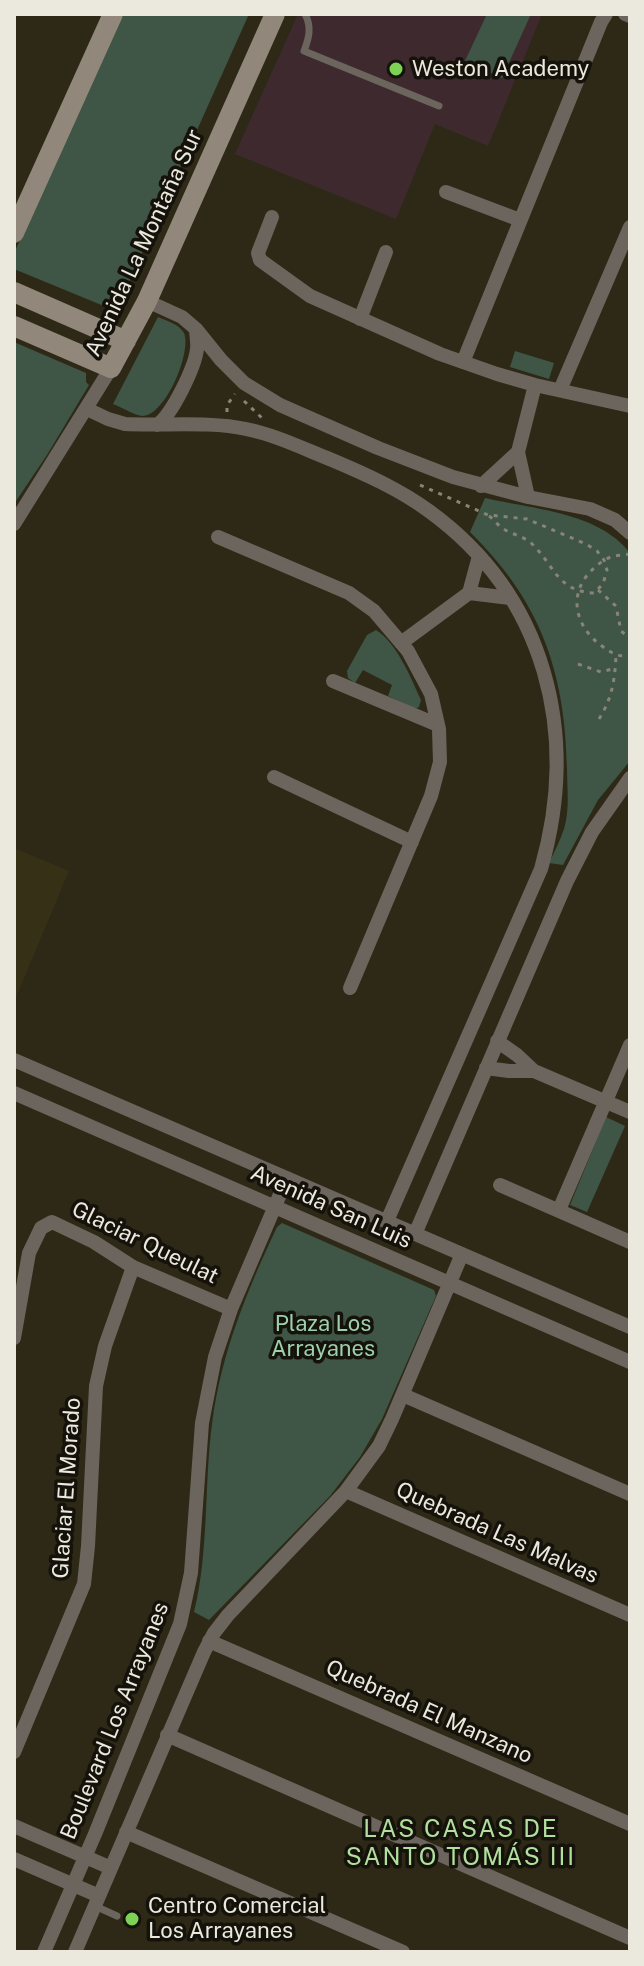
<!DOCTYPE html>
<meta charset="utf-8">
<style>
body{margin:0}
#map{position:relative;width:644px;height:1966px;overflow:hidden;background:#2e2917;font-family:"Public Sans",sans-serif}
canvas{display:block}
.frame{position:absolute;inset:0;border:16px solid #ebe9dd;pointer-events:none}
</style>
<div id="map">
<canvas width="644" height="1966"></canvas>
<div class="frame"></div>
</div>
<script>
const g = document.querySelector('canvas').getContext('2d');
g.lineJoin = 'round';
function fillPath(path, color) { g.fillStyle = color; g.fill(path, 'evenodd'); }
function stroke(path, color, width, dash) { g.strokeStyle = color; g.lineWidth = width; g.lineCap = dash ? 'butt' : 'round'; g.setLineDash(dash || []); g.stroke(path); }
function label(font, color, halo, rows, align = 'center') {
  g.font = font + ' "Public Sans",sans-serif'; g.lineWidth = 7; g.setLineDash([]); g.textBaseline = 'middle'; g.strokeStyle = halo; g.fillStyle = color; for (const [text, x, y, turn = 0] of rows) {
    g.save(); g.translate(x, y); g.rotate((+turn || 0) * Math.PI / 180); g.textAlign = isNaN(turn) ? turn : align; if (halo) g.strokeText(text, 0, 0); g.fillText(text, 0, 0); g.restore();
  }
}
fillPath(new Path2D(`
 M14,848l55,23 -55,131z`), '#353016');
fillPath(new Path2D(`
 M298,14h244l-54,132 -53,-22 -39,95 -161,-65z`), '#3e2a2e');
fillPath(new Path2D(`
 M123,14h126l-133,297 -102,-42v-16z
 M487,14h44l-29,64 -37,-17z
 M158,317c9,4 21,7 26,16 8,18 -18,83 -42,83 -8,-1 -21,-9 -29,-12z
 M14,342l72,31v9l3,3 -42,70 -33,49z
 M515,351l39,12 -5,16 -39,-12z
 M485,498c47,11 114,14 145,55v208l-32,39 -35,65 -14,-2c5,-11 11,-22 15,-34 6,-19 3,-41 3,-61 -2,-98 -27,-167 -97,-236z
 M376,630c21,13 35,48 45,70l-2,7 -4,2 -27,-13 4,-11 -29,-15 -8,13 -7,-5 -1,-7 20,-36z
 M606,1117l19,9 -38,86 -17,-7z
 M282,1223l152,67 2,6 -54,123 -22,38 -30,39 -121,124 -15,-8c15,-60 10,-127 18,-188 9,-71 35,-133 65,-197z`), '#3f5546');
stroke(new Path2D(`
 M14,262h1
 M244,401l18,17
 M227,412v-7l8,-11
 M420,485l68,30 39,4 59,25 11,7 7,9 3,10 -4,14 -9,9c-38,-2 -40,-29 -63,-50 -8,-7 -20,-9 -29,-15 -5,-4 -9,-9 -14,-13
 M630,554c-6,1 -13,1 -19,3 -7,2 -14,8 -20,14 -24,24 -15,57 11,75 9,7 16,11 28,10
 M598,590l18,16 5,25 9,7
 M578,664l23,8 15,-4
 M599,719c13,-20 16,-40 17,-64`), '#898576', 3, [4, 6]);
stroke(new Path2D(`
 M305,14c7,13 4,24 -1,37l135,55
 M95,1906l22,10`), '#6c655e', 7);
stroke(new Path2D(`
 M625,14l5,2
 M446,192l74,28
 M272,217l-14,36 2,7 50,36 130,58 57,20 38,11 95,21
 M147,301l35,16 14,12 25,31 23,23 36,22 98,43 75,29 75,20 62,12 25,11 15,13
 M360,319l26,-67
 M463,362l138,-340 5,-8
 M560,390l70,-163
 M87,409l21,10 17,5c38,2 85,-3 121,5 30,6 58,20 86,31 33,14 67,29 97,51 117,85 151,222 112,358l-154,352
 M157,425c15,-10 38,-58 40,-76 1,-6 -1,-14 -1,-20
 M481,486l37,-34
 M528,497l-10,-45 17,-67
 M14,524l97,-156
 M218,537l131,56 25,18 34,40 23,43 8,35 1,33 -9,34 -81,192
 M469,593l41,5
 M401,643l68,-50 10,-37
 M333,681l105,44
 M274,777l138,65
 M497,1041l20,14 17,16 96,41
 M14,1060l616,267
 M486,1068l23,3h25
 M14,1093l616,269
 M500,1185l130,57
 M559,1210l71,-165
 M415,1234l152,-353 25,-49 38,-54
 M14,1338l15,-85 12,-25 11,-6 42,20 39,25 98,42
 M403,1395l227,99
 M346,1491l284,124
 M209,1641l421,183
 M167,1735l463,203
 M14,1752l70,-168 4,-38 8,-160 9,-40 28,-79
 M14,1826l97,42
 M126,1832l277,120
 M14,1859l85,37
 M44,1952l51,-118 85,-210 11,-51 11,-150 13,-66 16,-48 56,-131
 M75,1952l129,-300 10,-19 14,-18 118,-124 33,-45 13,-27 70,-165`), '#6c655e', 14);
stroke(new Path2D(`
 M14,233l99,-219
 M14,292l112,49
 M14,326l97,42 36,-67 128,-287`), '#92877b', 20);
for (const [x, y, r, color] of [
 [396,69,8,"#7dd154"],
 [132,1919,8,"#7dd154"]
]) { const dot = new Path2D(); dot.arc(x, y, r, 0, 2 * Math.PI); g.fillStyle = color; g.fill(dot); stroke(dot, '#14120a', 3); }
label('22px', '#ebe9dd', '#14120a', [
 ["Weston Academy",412,69],
 ["Centro Comercial",148,1906],
 ["Los Arrayanes",148,1931]
], 'left');
label('22px', '#ebe9dd', '#14120a', [
 ["Avenida La Montaña Sur",144,243,-65],
 ["Avenida San Luis",331,1207,24],
 ["Glaciar Queulat",145,1243,26],
 ["Glaciar El Morado",67,1488,-86],
 ["Quebrada Las Malvas",497,1533,24],
 ["Quebrada El Manzano",429,1712,24],
 ["Boulevard Los Arrayanes",115,1721,-68]
]);
label('22px', '#9dd0ad', '#14120a', [
 ["Plaza Los",323,1324],
 ["Arrayanes",323,1349]
]);
g.letterSpacing = '2px';
label('24px', '#b1df9e', '#14120a', [
 ["LAS CASAS DE",461,1830],
 ["SANTO TOMÁS III",461,1858]
]);
g.letterSpacing = '0px';
</script>
